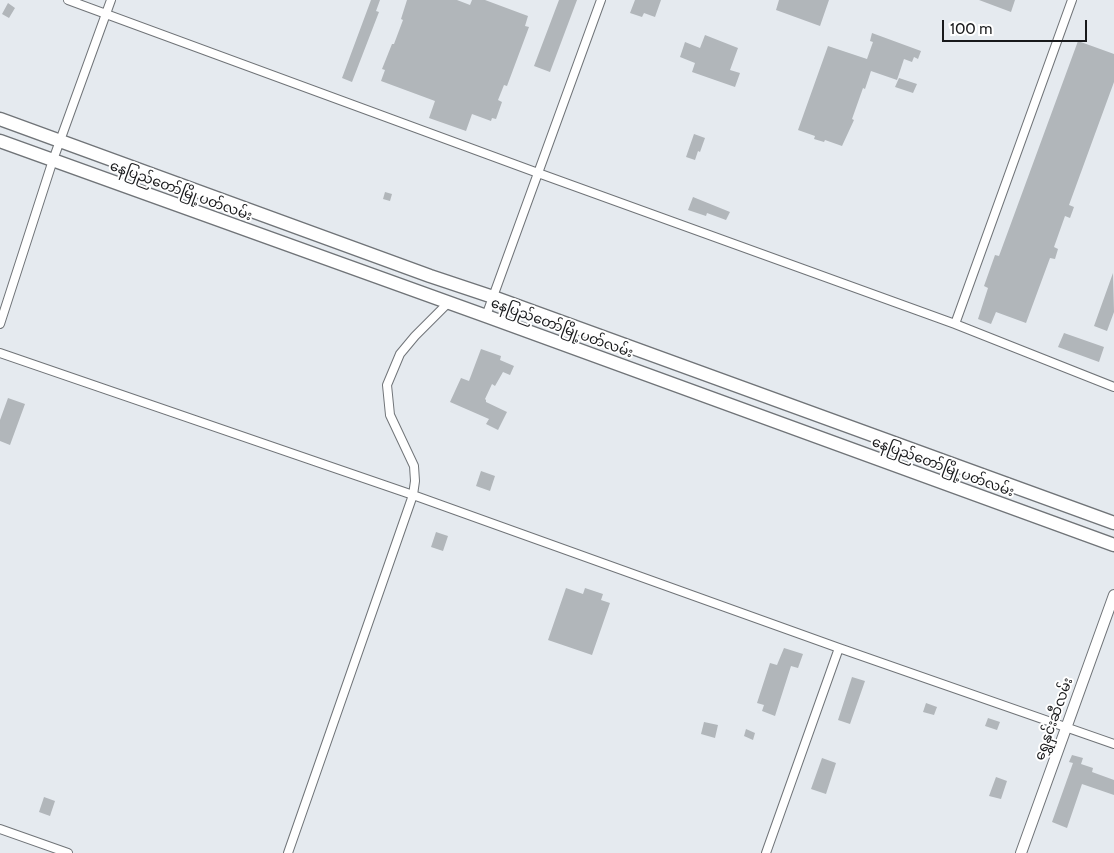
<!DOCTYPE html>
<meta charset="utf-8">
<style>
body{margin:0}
#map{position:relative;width:1114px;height:853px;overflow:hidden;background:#e5eaef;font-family:Cabin,sans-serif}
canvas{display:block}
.scale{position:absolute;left:942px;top:20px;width:145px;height:22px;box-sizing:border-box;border:2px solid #18191b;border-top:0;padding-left:6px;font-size:15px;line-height:18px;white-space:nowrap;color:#18191b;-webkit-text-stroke:4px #fff;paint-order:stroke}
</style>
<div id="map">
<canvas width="1114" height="853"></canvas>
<div class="scale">100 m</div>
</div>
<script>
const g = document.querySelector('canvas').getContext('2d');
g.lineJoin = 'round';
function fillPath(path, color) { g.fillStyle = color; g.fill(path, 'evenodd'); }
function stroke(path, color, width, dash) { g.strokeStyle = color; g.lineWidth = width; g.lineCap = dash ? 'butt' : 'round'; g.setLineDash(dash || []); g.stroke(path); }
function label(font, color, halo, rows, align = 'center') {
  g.font = font + ' Cabin,"Noto Sans Myanmar",sans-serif'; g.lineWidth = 4; g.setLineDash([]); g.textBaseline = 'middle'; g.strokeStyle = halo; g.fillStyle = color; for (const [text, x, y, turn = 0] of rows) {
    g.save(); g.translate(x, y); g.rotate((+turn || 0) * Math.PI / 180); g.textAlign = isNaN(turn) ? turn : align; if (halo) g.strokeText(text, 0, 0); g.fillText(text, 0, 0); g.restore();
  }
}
fillPath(new Path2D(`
 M371,0h9l-4,11 3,1 -27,70 -10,-4z
 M407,0h50l13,5 2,-5h13l43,16 -3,10 4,1 -22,59 -3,-1 -6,15 4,2 -6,17 -4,-1 -1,3 -19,-7 -6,17 -37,-13 6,-17 -54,-20 4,-11 -3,-1 10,-25h2l9,-24 -2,-1z
 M559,0h18l-27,72 -16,-6z
 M635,0h26l-6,17 -11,-4 -2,4 -12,-4z
 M779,0h50l-9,26 -44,-16z
 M979,0h36l-4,12z
 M8,3l7,5 -6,10 -7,-4z
 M872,33l49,18 -3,8 -4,-2 -2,5 -8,-3 -7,21 -26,-9 -6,18 -2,-1 -11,31 2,1 -12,26 -17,-6 -1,2 -10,-3 1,-3 -17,-6 30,-84 39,13 6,-17 -3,-1z
 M705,35l33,13 -8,22 10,3 -5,14 -43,-15 3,-9 -15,-6 5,-15 15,6z
 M1078,41l36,13v28l-45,123 5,2 -4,11 -5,-2 -11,31 4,2 -3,10 -5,-1 -24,65 -30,-11 -5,12 -13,-5 10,-31 -4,-2 11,-31 4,1z
 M899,78l18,6 -4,9 -18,-6z
 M694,134l11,4 -5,14 -2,-1 -3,9 -9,-3z
 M385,192l7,2 -2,7 -7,-2z
 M693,197l37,15 -4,8 -19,-7 -1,3 -18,-6z
 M1113,273l1,39 -7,19 -13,-5z
 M1064,333l40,14 -5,15 -41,-15z
 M481,349l20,7 -1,4 14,6 -4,9 -7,-3 -8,14 -3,-2 -7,15 1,1v2l21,10 -9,18 -12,-6 3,-5 -39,-17 11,-24 8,3z
 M8,398l17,6 -15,41 -10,-4v-21z
 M481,471l14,5 -5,15 -14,-5z
 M436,532l12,4 -5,15 -12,-4z
 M566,588l17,6 2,-6 18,6 -2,6 9,3 -18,52 -44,-15z
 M784,648l19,6 -5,14 -7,-2 -16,50 -13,-5 2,-6 -7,-2 13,-40 7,2z
 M852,677l13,4 -15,43 -12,-4z
 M926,703l11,4 -3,8 -11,-3z
 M988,718l12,4 -3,8 -12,-4z
 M704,722l14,3 -3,13 -14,-4z
 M746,729l9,4 -2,7 -9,-4z
 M1072,755l11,3 -2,6 12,4 -1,4 22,8v15l-32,-11 -15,44 -15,-6 21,-59 -4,-1z
 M822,758l14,5 -10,31 -15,-5z
 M996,777l11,4 -6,18 -12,-3z
 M44,797l11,4 -5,15 -11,-4z`), '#b1b6ba');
const minor = new Path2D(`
 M68,0l470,173 417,151
 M1072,0l-117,324 159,63
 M486,316l115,-316
 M0,324l53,-164 58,-160
 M0,353l413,142 426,153 275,96
 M0,829l68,24
 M288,853l125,-358 2,-14 -1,-15 -24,-51 -3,-30 13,-31 15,-18 33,-33
 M766,853l73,-205`);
const tertiary = new Path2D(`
 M1021,853l93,-258`);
const primary = new Path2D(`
 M0,119l430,157 63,21 621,226
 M0,141l486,175 628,229`);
stroke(minor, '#707478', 10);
stroke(tertiary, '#707478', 12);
stroke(primary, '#707478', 15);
stroke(minor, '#fff', 8);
stroke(tertiary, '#fff', 10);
stroke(primary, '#fff', 12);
label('14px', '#18191b', '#fff', [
 ["နေပြည်တော်မြို့ပတ်လမ်း",181,191,20],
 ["နေပြည်တော်မြို့ပတ်လမ်း",562,328,20],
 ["နေပြည်တော်မြို့ပတ်လမ်း",943,467,20],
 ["ရွှေနှင်းဆီလမ်း",1054,719,-70]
]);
</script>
